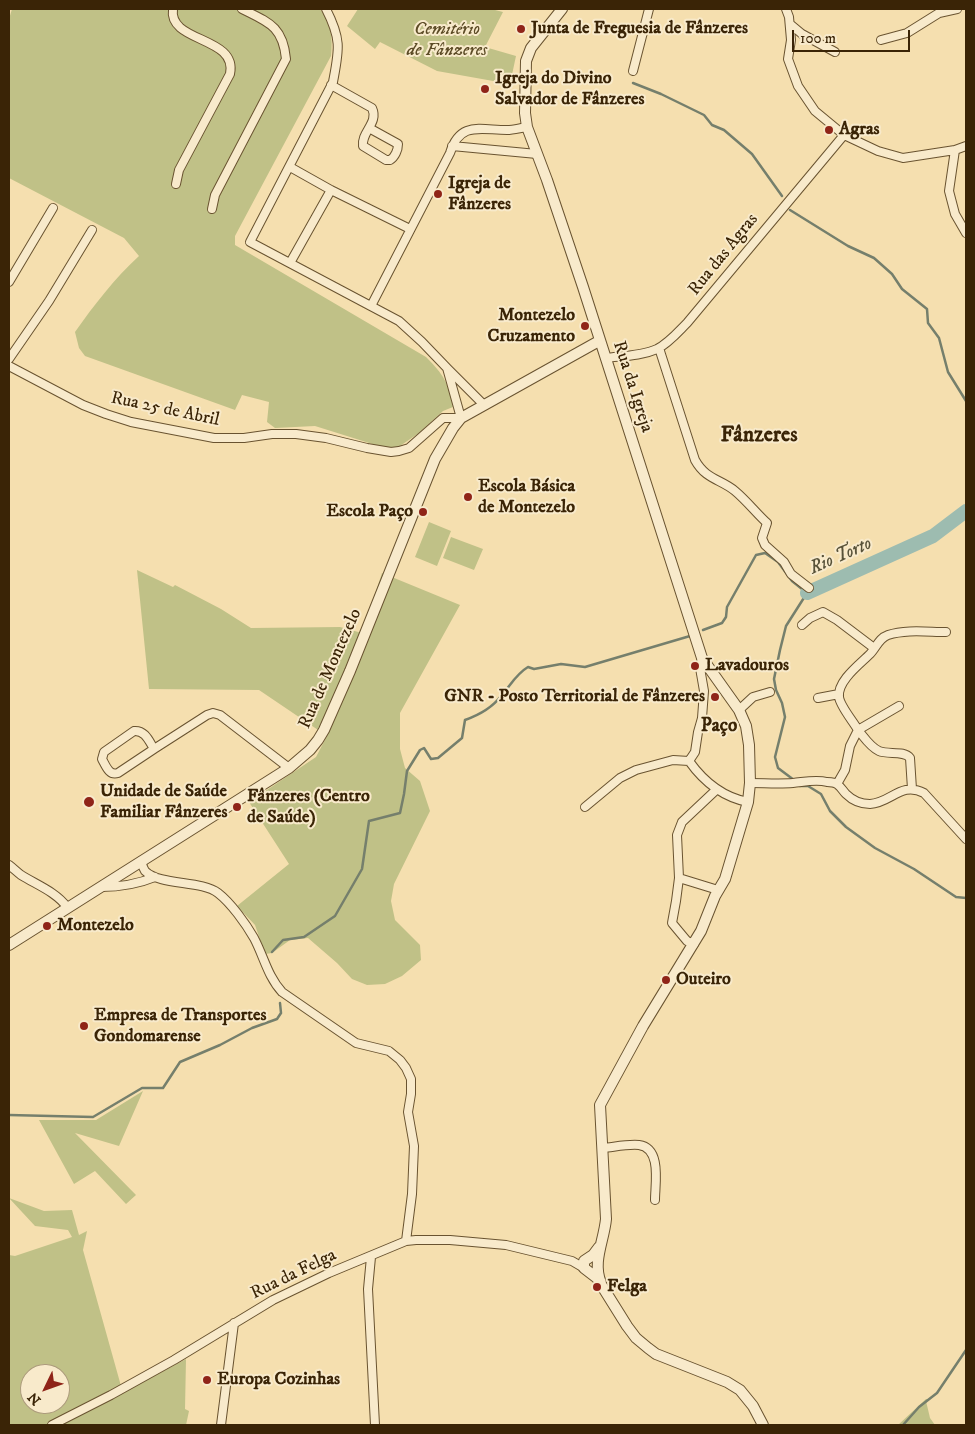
<!DOCTYPE html>
<meta charset="utf-8">
<style>
body{margin:0}
#map{position:relative;width:975px;height:1434px;overflow:hidden;background:#f5dfaf;font-family:"IM FELL DW Pica",serif}
canvas{display:block}
.frame{position:absolute;inset:0;border:10px solid #3a2406;pointer-events:none}
.north{position:absolute;left:20px;top:1364px;width:50px;height:50px;box-sizing:border-box;background:#f8eacb;border:1px solid #ac9b7c;border-radius:50%;rotate:228deg;font-size:14px;font-weight:700;line-height:20px;text-align:center;color:#3a2406}
.north::after{content:'';display:block;margin:auto;width:18px;height:22px;background:#8f2418;clip-path:polygon(50% 0,100% 100%,50% 72%,0 100%)}
.scale{position:absolute;left:792px;top:30px;width:118px;height:22px;box-sizing:border-box;border:2px solid #3a2406;border-top:0;padding-left:6px;font-size:15px;line-height:18px;white-space:nowrap;color:#3a2406;-webkit-text-stroke:4px #f8eacb;paint-order:stroke}
</style>
<div id="map">
<canvas width="975" height="1434"></canvas>
<div class="frame"></div>
<div class="north">N</div>
<div class="scale">100 m</div>
</div>
<script>
const g = document.querySelector('canvas').getContext('2d');
g.lineJoin = 'round';
function fillPath(path, color) { g.fillStyle = color; g.fill(path, 'evenodd'); }
function stroke(path, color, width, dash) { g.strokeStyle = color; g.lineWidth = width; g.lineCap = dash ? 'butt' : 'round'; g.setLineDash(dash || []); g.stroke(path); }
function label(font, color, halo, rows, align = 'center') {
  g.font = font + ' "IM FELL DW Pica",serif'; g.lineWidth = 4; g.setLineDash([]); g.textBaseline = 'middle'; g.strokeStyle = halo; g.fillStyle = color; for (const [text, x, y, turn = 0] of rows) {
    g.save(); g.translate(x, y); g.rotate((+turn || 0) * Math.PI / 180); g.textAlign = isNaN(turn) ? turn : align; if (halo) g.strokeText(text, 0, 0); g.fillText(text, 0, 0); g.restore();
  }
}
fillPath(new Path2D(`
 M12,9h308c11,14 13,29 11,47l-96,180v9l191,112c18,18 22,25 27,50l-10,4 -24,22 -22,15 -15,-1 -67,-21 -40,2 -8,-6 2,-20 -27,-7 -7,15 -150,-54 -6,-8 -4,-16c19,-27 40,-54 64,-76l-15,-18 -115,-60v-159z
 M358,9h133l12,3 -18,35 31,9 -6,28 -73,-13 -57,-29 -5,7 -28,-23z
 M429,522l22,9 -14,35 -22,-9z
 M451,537l32,12 -9,21 -31,-12z
 M137,570l36,17 2,-2 46,24 30,19 89,-1 22,6 20,-60 78,32 -60,108v36l5,19 15,13 10,30 -36,73 -3,17 4,19 25,25 1,15 -19,16 -17,8 -18,1 -15,-6 -15,-16 -29,-25 -18,2 -18,13 -7,1 -10,-29 -18,-19 52,-42 -40,-62 67,-45 11,-21 -68,-46 -110,-1z
 M143,1091l-24,55 -44,-13 61,62 -10,9 -31,-33 -21,13 -35,-64h57z
 M9,1198l35,13 28,-1 7,25 8,-4 -4,19 38,136 7,4 58,-31 -1,50 4,2 -3,14h-177v-170l6,1 57,-19 -4,-7 -33,-4zM30,1374h30v30h-30z
 M926,1399h2l-2,2 4,17 5,7h-37z`), '#c0c187');
stroke(new Path2D(`
 M633,83l28,11 43,21 8,10 12,5 28,24 30,42
 M790,210l58,36 26,12 18,16 10,15 25,20 1,14 11,15 9,34 18,29
 M703,630l19,-7 4,-6 1,-10 29,-52 9,-2 13,9 14,19 15,12 -21,33 -6,24 -6,29 2,11 6,13 3,14 -10,40 3,11 16,12
 M798,784l2,2h8l13,8 9,17 16,16 29,21 39,21 42,28 10,1
 M272,952l11,-12 21,-3 31,-21 27,-47 7,-48 31,-8 4,-19 3,-23 13,-21 4,-2 7,11 7,-1 24,-20 3,-18c14,-5 27,-12 36,-24 9,-10 15,-22 27,-29l6,2 27,-5 24,3 105,-31
 M9,1115l84,2 49,-29h21l17,-26 40,-17 32,-17 25,-9 4,-6 -1,-10
 M903,1425l16,-18 18,-14 29,-43`), '#757f6c', 2.5);
stroke(new Path2D(`
 M807,593l126,-57 33,-25`), '#9dbcb0', 14);
const minor = new Path2D(`
 M173,9c-5,34 65,27 57,65l-51,96 -3,14
 M326,9c16,31 13,41 7,73l-83,160 149,79 23,21 25,26
 M786,9l3,8 2,23 -3,19 10,27 17,25 29,24 34,16 25,7 52,-8 11,-4
 M790,24l12,10 33,18
 M881,40l26,-7 32,-20 18,-4
 M633,71l16,-62
 M331,85l41,23c7,15 -11,24 -9,38l23,14h4c5,-3 8,-10 8,-16l-29,-16
 M452,146l85,8
 M955,150l-6,41 6,23 11,19
 M290,167l41,23 79,39
 M212,209l3,-14 71,-136c-3,-33 -18,-37 -44,-50
 M290,263l41,-73
 M9,282l44,-74
 M371,306l79,-153c10,-32 30,-23 57,-23 6,0 13,-2 20,-3
 M659,348l36,112c11,20 26,19 40,31 12,10 21,22 32,32l-5,15 3,7 19,17 7,12 18,14
 M606,358c17,-2 35,-2 51,-9 12,-6 21,-17 30,-26l157,-188
 M9,359l40,-58 43,-71
 M9,366l74,39 23,9 25,8 83,16h30l28,-4h24l30,4 41,10 24,4 8,-1 10,-3 34,-30h18l-14,-50 37,37
 M802,625l8,-7 13,-6 14,8 37,28
 M818,698l21,-4
 M899,706l-41,24c6,7 12,17 21,21 9,4 25,-1 31,7l2,31
 M739,710l14,-13 17,-5
 M134,731c11,-1 15,10 20,18l-36,24c-9,3 -12,-7 -16,-14l2,-7z
 M154,749l53,-34 6,-2 7,2 69,53
 M689,761l6,-9 3,-20 4,-14 2,-27 -4,-23 2,-10
 M750,783c14,0 29,1 43,0 11,-1 23,-4 34,-1 3,0 9,1 11,3 3,2 5,6 8,9 6,6 15,10 24,10 21,-1 31,-23 54,-11l42,46
 M837,784l8,-14 5,-24 8,-16c-5,-9 -18,-24 -19,-33 -2,-16 21,-33 31,-43 6,-6 9,-16 18,-19 18,-6 40,-3 58,-3
 M585,807l35,-29 16,-8 37,-10 16,1c15,21 33,36 59,41
 M141,861c1,3 2,7 4,10 15,15 56,9 73,22 13,10 28,31 36,45 10,19 14,39 28,54l74,51 33,8 11,9 6,8 5,11v15l-3,18 6,34 -2,48 -6,47
 M9,865c4,3 8,7 12,10 16,10 35,17 46,32
 M679,878l39,12
 M101,887c18,0 37,-3 54,-10
 M694,944l-7,-3 -15,-18 4,-22 3,-23 -2,-43 5,-13 34,-32
 M603,1148c11,-1 24,-4 36,-3 23,3 16,39 16,55
 M371,1257l-3,32 7,136
 M52,1425l59,-30 63,-35 99,-60 56,-27 77,-32 10,-1h34l56,5 66,16 12,7
 M221,1425l13,-102`);
const tertiary = new Path2D(`
 M562,9l-31,39 -5,13 -1,52 2,14 20,53 36,107 119,371 37,52 7,16 3,19 1,38 -2,19 -23,77 -10,17 -14,35 -58,95 -43,79 6,114c-2,22 -14,43 -5,64
 M9,945l280,-177 21,-18 8,-10 6,-10 26,-59 85,-212 18,-31 8,-10 138,-77
 M599,1247l-6,8 -9,6v7l13,10 30,48 9,12 12,10 8,6 71,28 13,8 13,16 10,19`);
stroke(minor, '#695330', 10);
stroke(tertiary, '#695330', 12);
stroke(minor, '#f8eacb', 8);
stroke(tertiary, '#f8eacb', 10);
for (const [x, y, r, color] of [
 [521,29,5,"#8f2418"],
 [485,89,5,"#8f2418"],
 [829,130,5,"#8f2418"],
 [438,194,5,"#8f2418"],
 [585,326,5,"#8f2418"],
 [468,497,5,"#8f2418"],
 [423,512,5,"#8f2418"],
 [695,666,5,"#8f2418"],
 [715,697,5,"#8f2418"],
 [89,802,6,"#8f2418"],
 [237,807,5,"#8f2418"],
 [47,926,5,"#8f2418"],
 [666,980,5,"#8f2418"],
 [84,1026,5,"#8f2418"],
 [597,1287,5,"#8f2418"],
 [207,1380,5,"#8f2418"]
]) { const dot = new Path2D(); dot.arc(x, y, r, 0, 2 * Math.PI); g.fillStyle = color; g.fill(dot); stroke(dot, '#f8eacb', 2); }
label('bold 18px', '#3a2406', '#f8eacb', [
 ["Junta de Freguesia de Fânzeres",531,29],
 ["Igreja do Divino",495,79],
 ["Salvador de Fânzeres",495,100],
 ["Agras",839,130],
 ["Igreja de",448,184],
 ["Fânzeres",448,205],
 ["Montezelo",575,316,"right"],
 ["Cruzamento",575,337,"right"],
 ["Escola Básica",478,487],
 ["de Montezelo",478,508],
 ["Escola Paço",413,512,"right"],
 ["Lavadouros",705,666],
 ["GNR - Posto Territorial de Fânzeres",705,697,"right"],
 ["Unidade de Saúde",100,792],
 ["Familiar Fânzeres",100,813],
 ["Fânzeres (Centro",247,797],
 ["de Saúde)",247,818],
 ["Montezelo",57,926],
 ["Outeiro",676,980],
 ["Empresa de Transportes",94,1016],
 ["Gondomarense",94,1037],
 ["Felga",607,1287],
 ["Europa Cozinhas",217,1380]
], 'left');
label('italic 18px', '#5c4b26', '#f8eacb', [
 ["Cemitério",447,30],
 ["de Fânzeres",447,51]
]);
label('18px', '#3a2406', '#f8eacb', [
 ["Rua das Agras",724,255,-51],
 ["Rua da Igreja",632,387,72],
 ["Rua 25 de Abril",165,410,12],
 ["Rua de Montezelo",331,669,-66],
 ["Rua da Felga",294,1275,-26]
]);
label('italic 19px', '#585239', '#f8eacb', [
 ["Rio Torto",841,557,-24]
]);
label('bold 19px', '#3a2406', '#f8eacb', [
 ["Paço",719,727]
]);
label('bold 22px', '#3a2406', '#f8eacb', [
 ["Fânzeres",759,436]
]);
</script>
